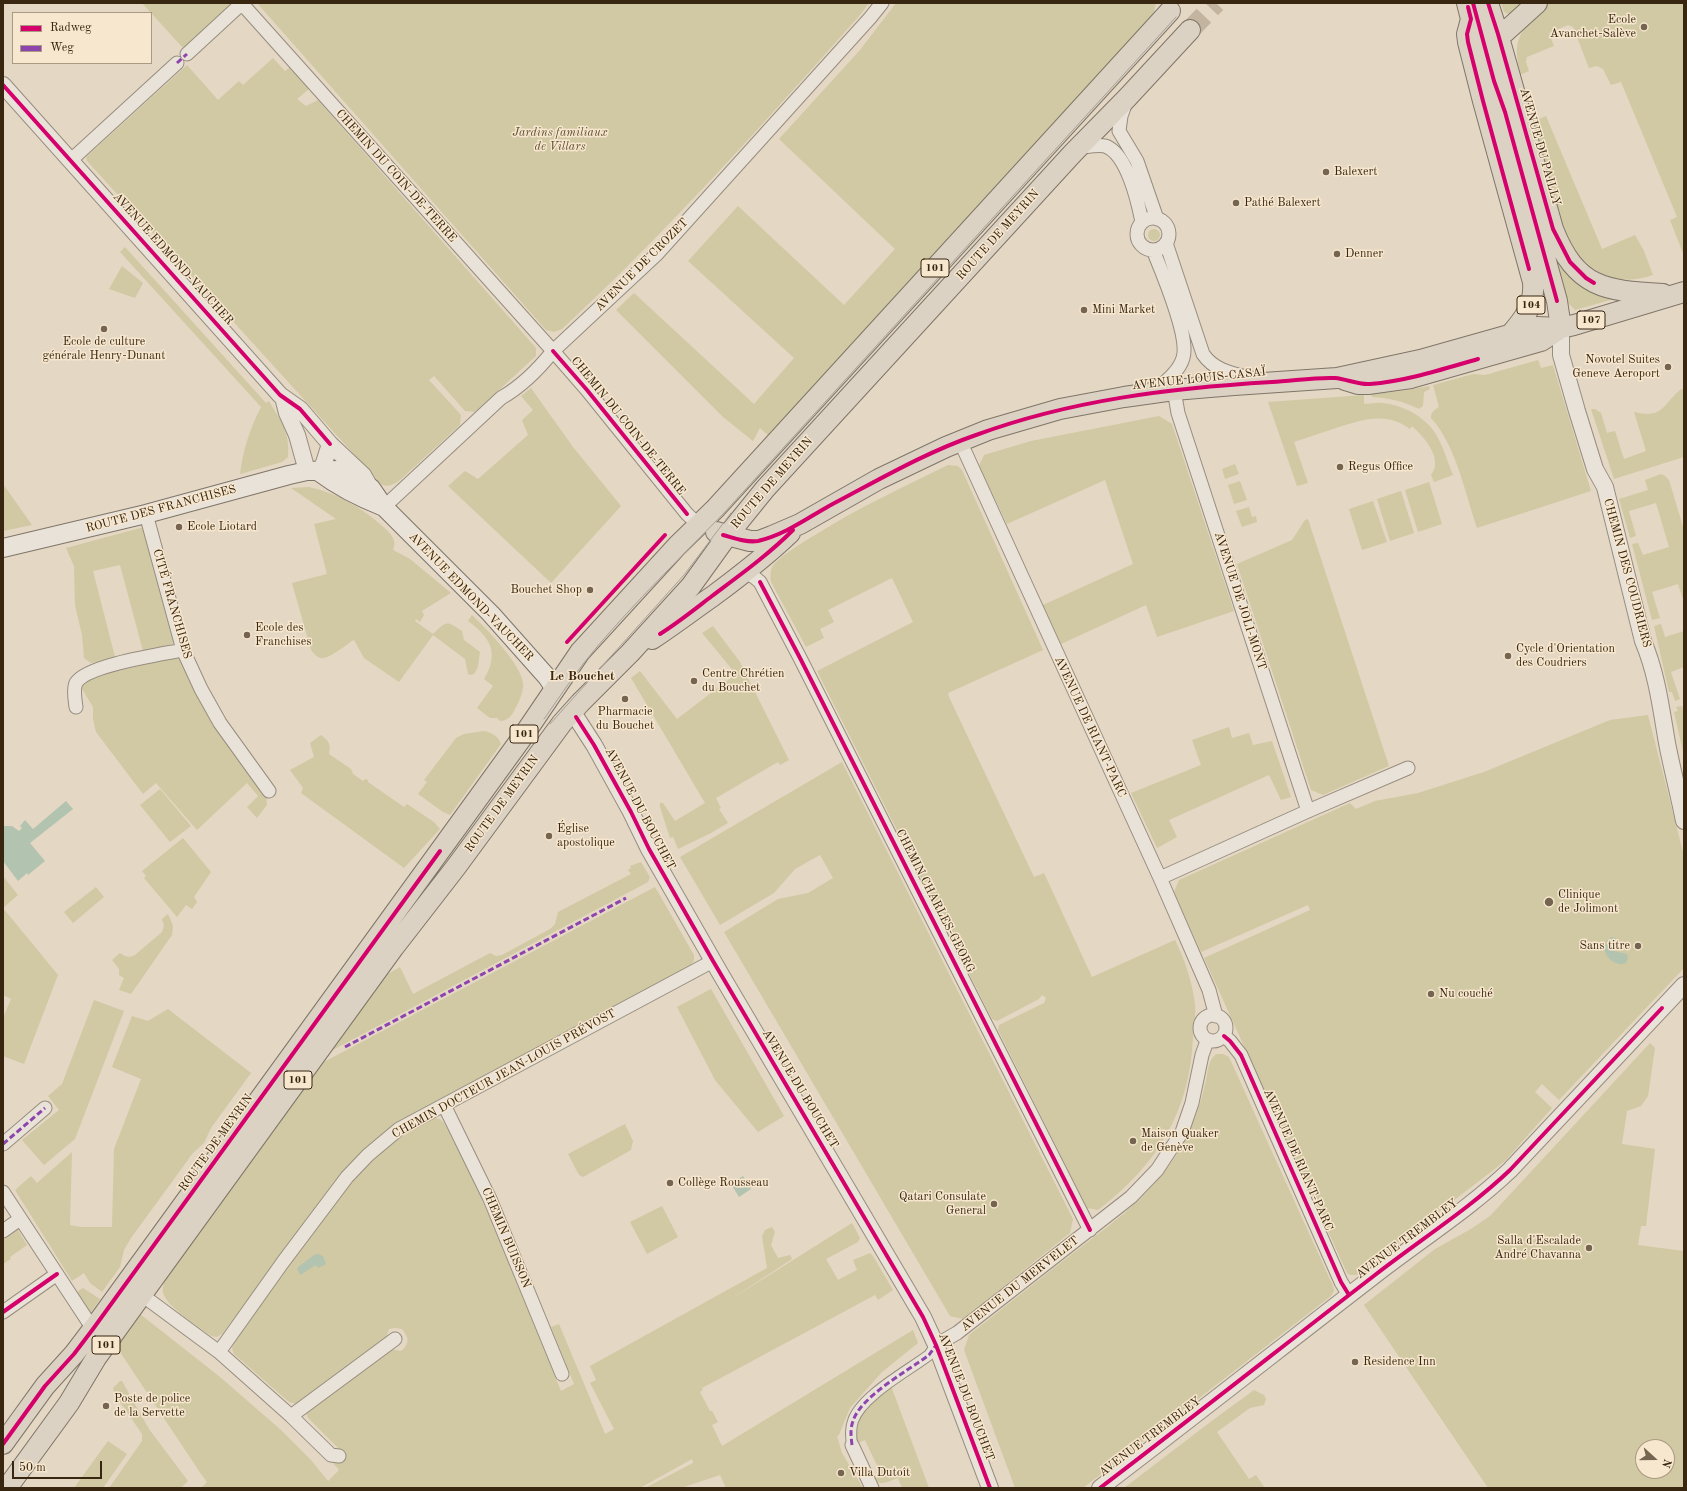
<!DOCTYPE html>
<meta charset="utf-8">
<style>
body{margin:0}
#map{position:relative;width:1687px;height:1491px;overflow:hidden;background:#e4d7c3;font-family:"Old Standard TT",serif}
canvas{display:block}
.frame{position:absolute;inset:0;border:4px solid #392610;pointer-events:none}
.legend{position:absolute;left:12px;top:12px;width:140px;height:52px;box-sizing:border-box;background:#f7e7cf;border:1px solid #ab9a83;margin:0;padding:5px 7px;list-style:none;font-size:12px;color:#392610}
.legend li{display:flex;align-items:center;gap:8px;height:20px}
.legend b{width:20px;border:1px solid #ab9a83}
.north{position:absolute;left:1635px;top:1439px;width:40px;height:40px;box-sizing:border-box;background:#f7e7cf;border:1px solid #ab9a83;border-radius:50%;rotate:111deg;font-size:11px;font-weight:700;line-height:16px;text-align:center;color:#392610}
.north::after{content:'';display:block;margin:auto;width:14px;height:18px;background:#75644f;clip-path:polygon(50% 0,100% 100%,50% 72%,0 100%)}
.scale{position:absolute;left:12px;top:1461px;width:90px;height:18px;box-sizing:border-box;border:2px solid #392610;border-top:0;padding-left:5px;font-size:12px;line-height:14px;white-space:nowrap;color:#392610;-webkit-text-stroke:3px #f7e7cf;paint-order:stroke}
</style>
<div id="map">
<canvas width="1687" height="1491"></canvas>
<div class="frame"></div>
<ul class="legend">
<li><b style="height:5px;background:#d6006c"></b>Radweg</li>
<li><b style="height:5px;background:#8e44ad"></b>Weg</li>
</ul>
<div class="north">N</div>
<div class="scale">50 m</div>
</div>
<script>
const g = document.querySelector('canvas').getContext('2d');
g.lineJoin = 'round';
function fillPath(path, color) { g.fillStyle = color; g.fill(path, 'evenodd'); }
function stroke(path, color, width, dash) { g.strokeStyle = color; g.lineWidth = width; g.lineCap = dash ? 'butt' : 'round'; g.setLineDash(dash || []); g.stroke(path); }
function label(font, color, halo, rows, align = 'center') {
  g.font = font + ' "Old Standard TT",serif'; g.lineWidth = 3; g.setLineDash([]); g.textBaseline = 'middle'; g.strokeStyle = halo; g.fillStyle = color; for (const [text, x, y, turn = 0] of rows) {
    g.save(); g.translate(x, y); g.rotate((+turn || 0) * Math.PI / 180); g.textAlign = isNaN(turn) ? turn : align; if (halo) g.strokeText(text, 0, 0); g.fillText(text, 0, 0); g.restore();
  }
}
fillPath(new Path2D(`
 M142,3l36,1 57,-1 -51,46z
 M257,3h612l-9,12c-96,108 -192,216 -298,314l-8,3 -8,-2z
 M896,3h260l-4,18 -381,417 -11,-10 -7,13 -30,-24 -107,-107 18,-17 120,111 40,-46 -106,-97 50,-55 106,99 51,-56 -116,-110 81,-89z
 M1501,3h28l-15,13 -10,-4z
 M1549,3h135v253l-14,-36 7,-3 -56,-135 -10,3 -8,-16 -6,-3 -8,2 -16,-41 -5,-2 -19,8 5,13 -27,11 -1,5 3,9 -9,4c-1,-7 -3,-15 -3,-22 -1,-22 17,-37 32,-50z
 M273,58l12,13 5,-4 19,22 -12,10 9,7 12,-6 218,248v8l-61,56 -10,-1 -31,-35 -5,4 32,35 -1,10 -60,55c-6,4 -10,7 -18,5l-295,-324 -1,-4 101,-92 31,35 21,-19 4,4z
 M1546,116l56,133 33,-14 9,16 9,24c-29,10 -52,4 -74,-19 -3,-4 -7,-7 -9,-12 -19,-35 -27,-83 -38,-122z
 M1148 235a6 6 0 1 1 12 0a6 6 0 1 1-12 0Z
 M125,247l141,156 3,-2c12,21 21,30 19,56l-6,5 -42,12c3,-24 10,-46 21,-67l-141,-155z
 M1553,252l60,44 1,3 -39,11 -8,-8z
 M122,266l21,17 -8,15 -26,-9z
 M1538,360l3,8 12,-3 38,126 -114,37c-12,-35 -21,-83 -46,-110 0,-6 3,-8 8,-11l-6,-22 40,-11 12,1z
 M1429,386l1,3 -6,3 -1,14 -4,3c-16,-8 -29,-11 -47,-12l-1,-3 31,-3z
 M531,388l42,59 48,59 -70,77 -103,-97 17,-15 13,8 50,-44 -6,-15 11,-10 -12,-14z
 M1681,389h3v68l-70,22 -23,-70h4l6,4 6,20 8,-2 9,28 22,-8 -12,-39c30,7 28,-7 47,-23z
 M1364,395v9c6,0 13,-2 18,-1 22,2 46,15 56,35 6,11 10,25 15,37l-19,7 -3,-7c13,-16 -7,-38 -19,-49l-2,3c-25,-18 -48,-9 -74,-1 -14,5 -28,9 -42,14l14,41 -11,3 -29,-84z
 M1159,416l13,8 62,187 -77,26 -11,-32 -85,39 -18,-39 90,-41 -28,-84 -98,44 -28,-58 5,-11 47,-14z
 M1235,464l4,10 -14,5 -3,-10z
 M948,465l10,1 4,4 81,180 -95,43 1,4 85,180 10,-4 48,104 83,-37c10,20 17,41 20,64 1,11 -1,22 -2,33 -3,75 -36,128 -95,173l-11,-2 -89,-178 1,-5 45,-22 2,-5 -4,-3 -3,4 -42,22 -5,-2 -175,-348 96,-49 -21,-44 -64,32 6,12 -14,7 4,9 -18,9 -35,-65c-1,-7 -1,-14 4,-19 11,-11 27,-20 40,-28 43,-27 88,-48 133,-70z
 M1661,474l4,2 4,4 15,50v72l-6,-18 -26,8 8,26 -8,2 -20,-76 6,-1 5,12 26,-8 -13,-44 -27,8 7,25 -6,2 -11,-39 29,-9 -3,-10z
 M1240,481l7,19 -13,4 -6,-19z
 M1429,482l13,42 -24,8 -13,-42z
 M3,484l29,41 -29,6z
 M309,487c27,6 50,19 71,37 6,5 12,10 14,17 1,3 0,5 -1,9l17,9 41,34 -29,18 2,4 -4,7 -4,-3 -1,2 18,13c13,-13 13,-14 29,-3l2,9 16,12 -2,15 -4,7 -4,1 -2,-1 -3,-15 -32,-24 -34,47 -35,-24 -10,-18c-8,4 -25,20 -33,18 -5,-1 -7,-5 -10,-8l-19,-67 35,-9 -13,-50 22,-5 -45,-31z
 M1401,491l13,42 -24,8 -13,-42z
 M1373,501l14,41 -25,8 -13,-41z
 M1249,507l3,10 4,-1 1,6 -15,5 -6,-16z
 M1308,519l81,247 -66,29 -12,-5 -74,-226 55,-24 13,-20z
 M144,527l31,113 -2,4 -30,7 -23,-86 -27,6 22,86 -24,6 -7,-5 -2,-23 -7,-30 -1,-39 -8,-18z
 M472,615c14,13 49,49 51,68 1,8 -4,19 -8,26 -3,6 -7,12 -15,12l-3,-3h-7l-13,-10 16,-22 -9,-7c16,-26 6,-42 -16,-58z
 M1661,624l4,13 19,-6v36l-13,5 9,27 -5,2 -3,-9h-3l-15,-66z
 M713,626l27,36 49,98 -9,5 -2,-3 -62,36 5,10 -2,1 9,14 -17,10 -33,16 -5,-12 -3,1 -10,-31v-4h3l12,18 30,-18 -74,-125 9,-7 37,48 59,-45 -34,-41z
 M178,657l5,4 83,135 1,9 -10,13 -10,-11 11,-11 -11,-13 -50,47 -41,-47 -13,11 -47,-62 -3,-13v-12l-11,-18v-6l2,-4z
 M1682,706l2,8v42l-10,-44 4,-1 -2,-4z
 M1648,715l36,141v112l-125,132 -17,-16 -7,8 17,16 -47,53 -148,114h-7l-3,-2 -143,-315 106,-48 -2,-5 -107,47 -27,-60 5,-12 171,-77 6,6 19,-8 43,-8 66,-21 126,-52z
 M1229,727l3,11 17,-5 4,12 19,-4 19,56 -10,3 -12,-25 -100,45 8,17 -20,11 -26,-55 70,-28 -9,-25z
 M484,731c9,2 14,5 17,13l-51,71 -7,-3 -25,-18 9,-12 -3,-2 32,-42 8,-4z
 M321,735c8,6 10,9 8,19l22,15 2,5 10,7 2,-2 3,1v2l36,25 3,-3 27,18 6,7 -36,39 -103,-75 2,-5 -13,-18 24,-13 -4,-14z
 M842,762l231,457 -3,14 -107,86 -13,-3 -226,-384 54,-33 30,-6 25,-15 -13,-23 -25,14 -21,24 -54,32 -40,-68z
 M160,789l31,37 -21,16 -30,-37z
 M183,838l28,34 -17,25 3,5 -5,7 -6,-4 -9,12 -33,-39 2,-2 -4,-5z
 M641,862l9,15 -2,5 -319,170 57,-77 14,-8 13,27 77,-41 6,3 6,-1 48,-26 5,-5 3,-12 73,-38 -3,-4 3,-2 -1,-2z
 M3,876l15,19 -15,13 55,67 -34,89 -21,-8v-38l8,-19 -8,-4z
 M96,887l8,10 -31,26 -9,-11z
 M655,887l39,68v6l-4,5 -250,133 -43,25 -33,25 -31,35 -110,149 -6,4 -6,-1c-13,-10 -43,-28 -48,-43 -1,-5 1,-11 3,-16l156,-214z
 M168,914l5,12 -1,9 -41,59 -12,-4 5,-12 -5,-3v-6l-7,-9 8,-7c5,4 9,5 15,2l27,-23 2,-6 -2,-7z
 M711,989l73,127 -26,16 -43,-52 -38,-73z
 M94,1000l30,11 -49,128 -31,26 -22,-25 37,-30 -11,-14 14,-12z
 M168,1009l83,64 -40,55 -7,15 -11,10 -62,85 -7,12 -4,17 -18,25 -12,-9 -6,-10 -12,8 -57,-91 16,-14 6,7 35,-31 -2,73 11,2h31l2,-78 27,-70 -29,-12 20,-51 16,5z
 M1650,1043l5,5 -7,48 -7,10 -14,5 -5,33 33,5 -9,77h-5l-3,19 46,6v237h-196l-124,-183 71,-56 36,-20 19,-13zM1643,1447h24v24h-24z
 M1216,1054h7l6,3 104,229 1,5 -3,5 -248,192h-68l-51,-138 5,-15c34,-27 68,-54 103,-81 34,-26 71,-52 96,-87 18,-24 31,-53 37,-83 3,-10 2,-23 11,-30z
 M434,1118l6,1 4,4 24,46 23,51 70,171 13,-7 -23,-57 8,-3 46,110 9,-5 -24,-46 6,-3 -6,-14 177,-98 -5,-32 3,-6 7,-3 3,5 -4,13 7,13 12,-3 2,4 -64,42 124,-78 8,15 -2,4 -32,17 12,21 19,-10 -4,-10 17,-7 3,3 20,34 -15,10 -3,-5 -173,93 1,2 -3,2 10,19h2l6,11 -6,3 10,21 191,-116 5,13 -36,29 -32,36 -11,27 -2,1 5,17 21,35h-137l-6,-13 -39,13h-36l48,-25 -1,-4 -52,29h-439l6,-6 -6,-8 -85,-128 24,-32 80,63 61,53 30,30 17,21 11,-11 -6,-7 14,-6 -39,-39 -2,-5 85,-64 10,2c9,-8 8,-13 1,-22l-7,-1 -6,1 -4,13 -83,60 -6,2 -7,-2 -55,-48 -2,-6 2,-6 101,-140 27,-32 33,-29z
 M625,1124l8,17 -2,9 -48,27 -4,-2 -11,-21z
 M662,1206l16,31 -31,17 -17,-32z
 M18,1230l9,15 -17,12 1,2 -8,5v-24z
 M83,1288l17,11 -11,16 -14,-22z
 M120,1381h2l27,48 39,52 -7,7h-72l33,-47v-7l-28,-41 -1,-5z
 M891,1386l38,102h-27l-4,-10c-9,3 -17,9 -25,1l8,-5 -16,-34 -10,4v-15l10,-23z
 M1254,1390l10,5 2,4 -2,6 -14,3 -33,24 32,47 7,-4 9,13h-141l85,-65z
 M108,1441l19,13 -24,34h-29z`), '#d1c9a3');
fillPath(new Path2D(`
 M66,801l7,8 -43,34 15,18 -17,14 -1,-2 -9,8 -15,-20v-35h9l7,5 3,-3 -2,-2 5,-6 8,9z
 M1611,937l5,1 -4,10 2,3 13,3c7,22 -38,4 -16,-17z
 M743,1176l8,13 -12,8 -8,-13z
 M318,1254l5,2 3,8 -8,4 -2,-3 -16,10 -3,-7 17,-13z`), '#b2c3b0');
stroke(new Path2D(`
 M1190,30l26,-27`), '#c2b49f', 20, [20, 10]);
const pedestrian = new Path2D(`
 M852,1445c-1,-9 -2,-16 1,-24 8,-25 55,-50 76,-66l7,-10`);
const minor = new Path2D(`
 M187,54l51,-47 6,-1 309,345 34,39 100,124 12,11
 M1126,102l-5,14 -2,15 18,30 20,58
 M1077,148c9,-1 20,-4 28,-2 22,7 33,56 37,76
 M70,161l107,-98
 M1137 234a16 16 0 1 1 32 0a16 16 0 1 1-32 0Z
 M1166,243l37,111c12,18 33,20 52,25
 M1153,250c9,22 37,87 30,108 -4,14 -19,25 -30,35
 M1174,390l4,23 130,398
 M960,441l200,437 49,112 7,26
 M384,507l117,-109c21,-12 37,-28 52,-47l104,-97 213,-236 12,-15
 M146,514l37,136 18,39 19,34 49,68
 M745,572l9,5 6,5 40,76 290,572
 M76,707c-1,-7 -3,-18 0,-24 10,-18 87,-29 107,-33
 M1160,878l148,-67 100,-43
 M1200 1028a13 13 0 1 1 26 0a13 13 0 1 1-26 0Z
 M1224,1036l6,5 11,14 100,227 8,13
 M444,1105l46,94 72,175
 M3,1144l42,-36
 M3,1192l90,137
 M3,1231l17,-12
 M142,1295l77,57 72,64 40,39 8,1
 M3,1312l54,-38
 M936,1345l21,-12 174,-136 26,-27 25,-38 10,-29 10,-48 5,-14
 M219,1352l64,-90 64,-85 21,-22 31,-26 314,-168
 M291,1416l104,-77
 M852,1445l20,43`);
const tertiary = new Path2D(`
 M3,85l277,310 20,14 30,35 33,31 7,12
 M1561,328v27l16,56 18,58 10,18 38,154c14,33 18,67 24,102 5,26 12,52 17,78
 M283,397l4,16 10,22 10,36
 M319,472l5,-9 6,-19
 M572,711l22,34 37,67 18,37 71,124 203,344 13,28 54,143
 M1100,1488c92,-70 183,-142 275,-213 45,-35 94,-66 135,-105l174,-185`);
const secondary = new Path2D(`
 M319,472c20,15 42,26 65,35
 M3,548l143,-34 143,-39 18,-4 32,-1 32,18 13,19 107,107 56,63 8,12`);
const primary = new Path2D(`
 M1467,3l4,16 -4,15 1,8 15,59 50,181c2,23 -9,37 -23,53
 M1488,3l10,31 55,195c23,59 52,62 110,65
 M1474,8l20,73 11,31 52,189 4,27
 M1488,27c4,7 10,7 17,5l32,-29
 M1345,380l13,4h10l43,-6 130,-37 20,-13
 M716,532l34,9h9l13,-5 28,-12 79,-45 67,-32 42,-17 72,-21 64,-12 50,-7 60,-5 103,-7 83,-18 117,-33 24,1 13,-3 110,-33
 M652,639c21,-14 41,-29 61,-43 27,-20 53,-40 77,-63
 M3,1444l42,-58 29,-32 19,-25 428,-590 59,-87 97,-106 38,-37 455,-498
 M7,1488l62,-85 27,-45 39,-54 259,-357 62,-80 106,-144 18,-20 50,-50 61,-67 36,-50 38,-47 308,-336 54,-55 63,-68`);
stroke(pedestrian, '#978d7f', 12);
stroke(minor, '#978d7f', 15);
stroke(tertiary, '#978d7f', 18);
stroke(secondary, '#7f7568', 20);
stroke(primary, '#7f7568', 22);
stroke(pedestrian, '#e9e2d8', 10);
stroke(minor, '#e9e2d8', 13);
stroke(tertiary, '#e9e2d8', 16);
stroke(secondary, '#e9e2d8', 18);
stroke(primary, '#dcd2c3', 20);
stroke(new Path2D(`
 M544,719c17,-24 33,-49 52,-71 40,-47 84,-90 127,-134l453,-497
 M550,724l134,-149 47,-62`), '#a8a198', 1);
stroke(new Path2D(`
 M177,63l10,-9
 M345,1047l281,-149
 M3,1144l42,-36
 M852,1445c-1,-9 -2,-16 1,-24 8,-25 55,-50 76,-66l7,-10`), '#8e44ad', 3, [6, 3]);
stroke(new Path2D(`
 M1473,3l21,78 11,31 52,189
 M1488,3l10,31 55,195 17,33 16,16 8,5
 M1468,7l3,12 -4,15 1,8 15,59 46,168
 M3,85l277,310 20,14 30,35
 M553,351l34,39 100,124
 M723,535c11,3 23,8 35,6 26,-6 48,-22 71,-35 48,-25 95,-53 147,-71 95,-35 195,-47 296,-53 21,-1 43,-5 63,-4 12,1 23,7 35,6 37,-3 73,-15 108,-25
 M760,582l40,76 290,572
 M660,634c19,-12 35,-25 52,-38 28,-21 56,-41 81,-66
 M567,642l98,-107
 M576,717l18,28 37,67 18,37 64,112 210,356 13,28 54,143
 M1224,1036l6,5 11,14 100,227 8,13
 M3,1312l54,-38
 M3,1444l42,-58 29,-32 19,-25 347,-478
 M1100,1488c92,-70 183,-142 275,-213 45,-35 94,-66 135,-105l152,-162`), '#d6006c', 4);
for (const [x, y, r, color] of [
 [1644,27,4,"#75644f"],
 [1326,172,4,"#75644f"],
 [1236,203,4,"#75644f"],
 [1337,254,4,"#75644f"],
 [1084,310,4,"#75644f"],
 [104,329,4,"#75644f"],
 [1668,367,4,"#75644f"],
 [1340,467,4,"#75644f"],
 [179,527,4,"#75644f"],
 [590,590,4,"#75644f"],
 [247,635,4,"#75644f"],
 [1508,656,4,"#75644f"],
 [694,681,4,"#75644f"],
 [625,699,4,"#75644f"],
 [549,836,4,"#75644f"],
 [1549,902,5,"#75644f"],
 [1638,946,4,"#75644f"],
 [1431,994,4,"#75644f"],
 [1133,1141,4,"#75644f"],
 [670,1183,4,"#75644f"],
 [994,1204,4,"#75644f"],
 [1589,1248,4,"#75644f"],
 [1355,1362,4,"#75644f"],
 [106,1406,4,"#75644f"],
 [841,1473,4,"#75644f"]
]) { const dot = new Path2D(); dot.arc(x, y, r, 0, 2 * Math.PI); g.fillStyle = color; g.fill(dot); stroke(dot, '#f7e7cf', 1.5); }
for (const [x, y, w] of [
 [935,268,28],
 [1531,305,28],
 [1591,320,28],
 [524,734,28],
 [298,1080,28],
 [106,1345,28]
]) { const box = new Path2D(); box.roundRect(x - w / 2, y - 9, w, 18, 3); g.fillStyle = '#f7e7cf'; g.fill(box); stroke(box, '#392610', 1); }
label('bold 11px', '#392610', null, [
 ["101",935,268],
 ["104",1531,305],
 ["107",1591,320],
 ["101",524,734],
 ["101",298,1080],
 ["101",106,1345]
]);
label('12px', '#392610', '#f7e7cf', [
 ["Ecole",1636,20,"right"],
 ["Avanchet-Salève",1636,34,"right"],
 ["Balexert",1334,172],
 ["Pathé Balexert",1244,203],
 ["Denner",1345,254],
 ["Mini Market",1092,310],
 ["Ecole de culture",104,342,"center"],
 ["générale Henry-Dunant",104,356,"center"],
 ["Novotel Suites",1660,360,"right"],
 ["Geneve Aeroport",1660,374,"right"],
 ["Regus Office",1348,467],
 ["Ecole Liotard",187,527],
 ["Bouchet Shop",582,590,"right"],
 ["Ecole des",255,628],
 ["Franchises",255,642],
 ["Cycle d'Orientation",1516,649],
 ["des Coudriers",1516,663],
 ["Centre Chrétien",702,674],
 ["du Bouchet",702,688],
 ["Pharmacie",625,712,"center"],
 ["du Bouchet",625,726,"center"],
 ["Église",557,829],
 ["apostolique",557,843],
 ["Clinique",1558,895],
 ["de Jolimont",1558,909],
 ["Sans titre",1630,946,"right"],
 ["Nu couché",1439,994],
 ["Maison Quaker",1141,1134],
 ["de Genève",1141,1148],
 ["Collège Rousseau",678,1183],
 ["Qatari Consulate",986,1197,"right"],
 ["General",986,1211,"right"],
 ["Salla d'Escalade",1581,1241,"right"],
 ["André Chavanna",1581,1255,"right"],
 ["Residence Inn",1363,1362],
 ["Poste de police",114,1399],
 ["de la Servette",114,1413],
 ["Villa Dutoît",849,1473]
], 'left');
label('italic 12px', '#5b4c2e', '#f7e7cf', [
 ["Jardins familiaux",560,133],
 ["de Villars",560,147]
]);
label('12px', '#392610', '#f7e7cf', [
 ["AVENUE DU PAILLY",1540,147,74],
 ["CHEMIN DU COIN-DE-TERRE",396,176,48],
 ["ROUTE DE MEYRIN",998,235,-48],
 ["AVENUE EDMOND-VAUCHER",173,259,48],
 ["AVENUE DE CROZET",642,265,-45],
 ["AVENUE LOUIS-CASAÏ",1199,379,-6],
 ["CHEMIN DU COIN-DE-TERRE",628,426,51],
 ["ROUTE DE MEYRIN",772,483,-49],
 ["ROUTE DES FRANCHISES",161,509,-15],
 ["CHEMIN DES COUDRIERS",1627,573,75],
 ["AVENUE EDMOND-VAUCHER",471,597,46],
 ["AVENUE DE JOLI-MONT",1240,601,72],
 ["CITÉ FRANCHISES",172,604,74],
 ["AVENUE DE RIANT-PARC",1090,727,65],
 ["ROUTE DE MEYRIN",502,804,-54],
 ["AVENUE DU BOUCHET",640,809,62],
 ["CHEMIN CHARLES-GEORG",935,901,63],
 ["CHEMIN DOCTEUR JEAN-LOUIS PRÉVOST",504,1074,-29],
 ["AVENUE DU BOUCHET",800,1089,59],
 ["ROUTE DE MEYRIN",216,1143,-54],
 ["AVENUE DE RIANT-PARC",1298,1160,66],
 ["CHEMIN BUISSON",506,1238,67],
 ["AVENUE TREMBLEY",1407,1239,-37],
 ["AVENUE DU MERVELET",1020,1284,-38],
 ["AVENUE DU BOUCHET",966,1397,69],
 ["AVENUE TREMBLEY",1150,1437,-37]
]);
label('bold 13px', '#392610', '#f7e7cf', [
 ["Le Bouchet",582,677]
]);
</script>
